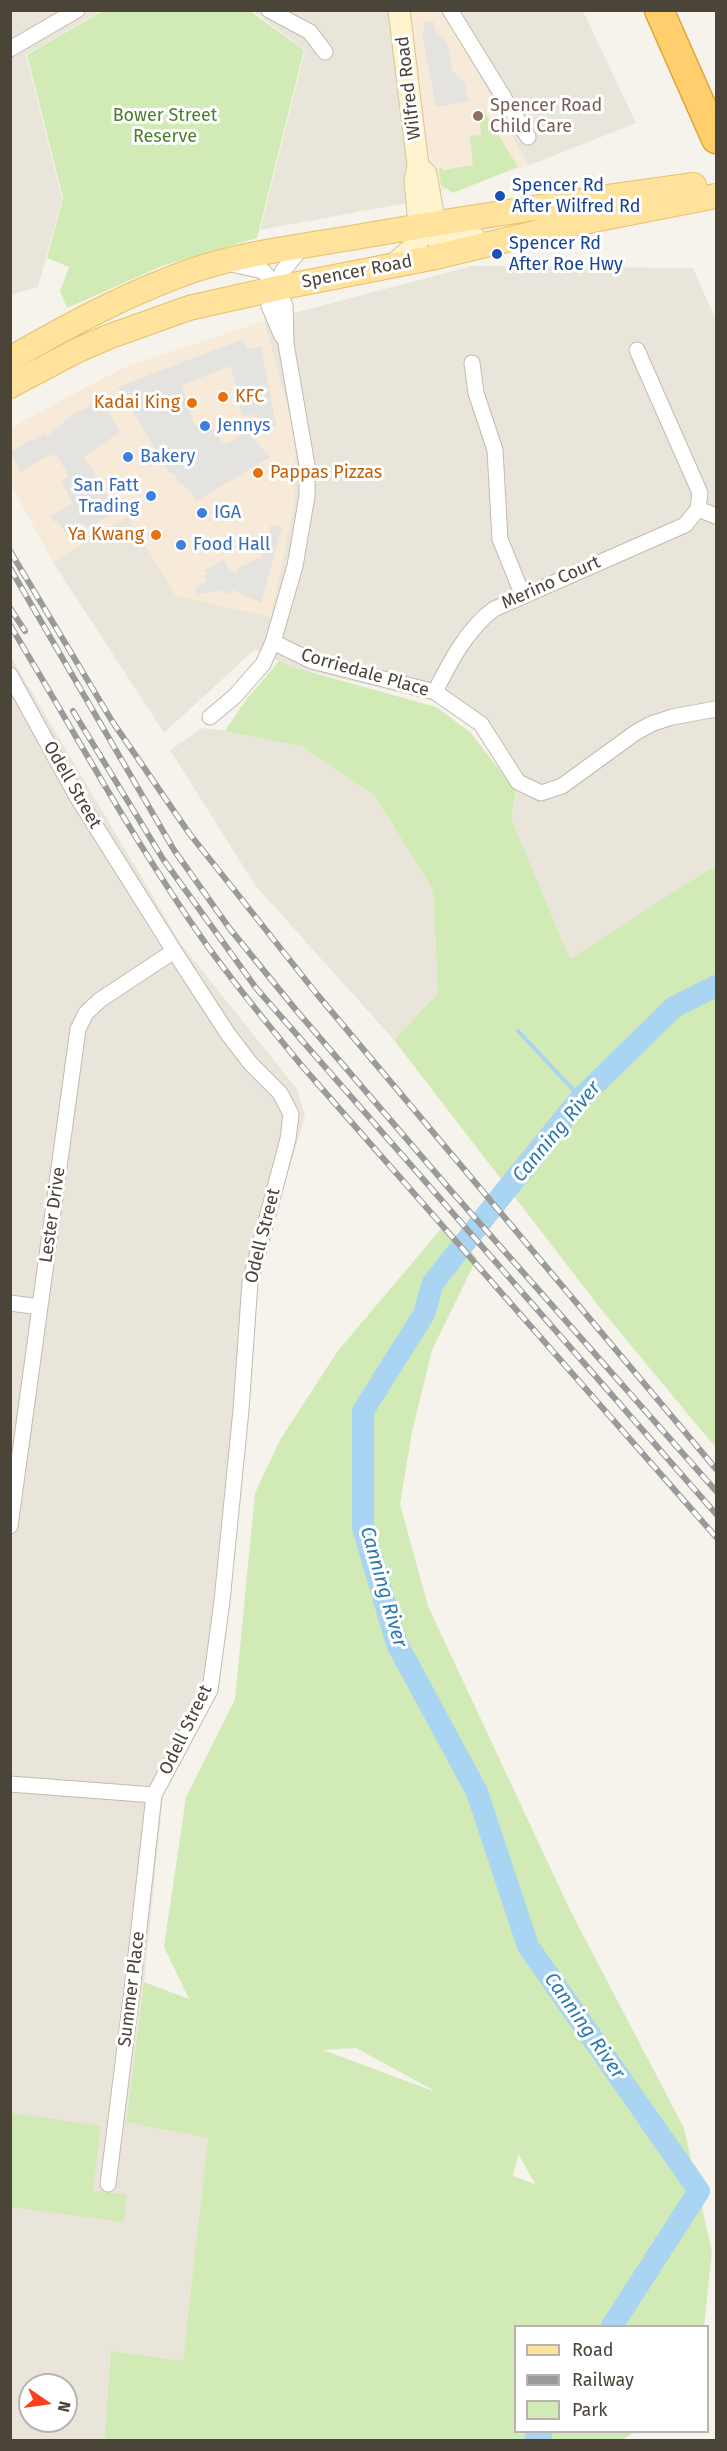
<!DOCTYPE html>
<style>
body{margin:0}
#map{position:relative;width:727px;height:2451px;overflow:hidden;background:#f6f3ec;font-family:"Fira Sans",sans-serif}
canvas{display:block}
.frame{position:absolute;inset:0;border:12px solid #4b4439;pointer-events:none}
.legend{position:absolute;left:514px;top:2325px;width:195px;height:108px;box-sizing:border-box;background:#fff;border:2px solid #b7b4b0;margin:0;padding:8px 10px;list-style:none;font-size:18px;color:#4b4439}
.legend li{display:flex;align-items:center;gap:12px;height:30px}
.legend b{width:30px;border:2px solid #b7b4b0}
.north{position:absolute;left:18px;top:2373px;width:60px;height:60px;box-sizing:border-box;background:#fff;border:2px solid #b7b4b0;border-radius:50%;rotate:103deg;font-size:16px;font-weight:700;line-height:24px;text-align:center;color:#4b4439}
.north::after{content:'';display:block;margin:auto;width:21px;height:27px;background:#fc3f1d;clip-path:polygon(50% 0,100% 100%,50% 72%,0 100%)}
</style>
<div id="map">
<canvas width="727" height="2451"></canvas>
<div class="frame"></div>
<ul class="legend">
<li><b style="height:8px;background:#ffe39c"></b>Road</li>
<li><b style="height:8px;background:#9a9a9a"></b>Railway</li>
<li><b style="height:16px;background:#d2eab5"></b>Park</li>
</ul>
<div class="north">N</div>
</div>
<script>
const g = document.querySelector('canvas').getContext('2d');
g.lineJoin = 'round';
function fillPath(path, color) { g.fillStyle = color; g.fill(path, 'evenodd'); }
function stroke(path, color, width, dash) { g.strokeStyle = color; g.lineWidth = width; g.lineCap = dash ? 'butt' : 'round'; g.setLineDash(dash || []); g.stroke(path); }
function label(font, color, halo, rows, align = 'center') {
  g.font = font + ' "Fira Sans",sans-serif'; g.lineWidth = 6; g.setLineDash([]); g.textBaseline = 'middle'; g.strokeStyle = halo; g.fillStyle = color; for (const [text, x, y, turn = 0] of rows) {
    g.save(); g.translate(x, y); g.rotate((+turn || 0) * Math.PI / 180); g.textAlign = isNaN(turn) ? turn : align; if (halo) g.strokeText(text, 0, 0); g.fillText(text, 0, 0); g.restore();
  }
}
fillPath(new Path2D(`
 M11,11h89l-74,44 36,144 -24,88 -27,8z
 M253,11h156l8,190 -157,29 45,-180z
 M445,11h138l53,112 -108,43z
 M472,266l221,2 23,52v547l-7,2 -139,90 -59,-141 7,-34 -42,-54 -37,-28 -150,-36 -34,-17 -91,84 -111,-171 75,-47 48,81 120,-156 -32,-119z
 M11,657l170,287 116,145 8,27 -48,162 -39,411 -55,106 -19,187 -18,139 82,17 -25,224 -72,-11 -7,89h-93zM30,2385h36v36h-36z
 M202,728l44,5 55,13 72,48 60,96 5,103 -44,47 -139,-155 -85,-135z`), '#eae5da');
fillPath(new Path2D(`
 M409,11h36l83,155 -101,29z
 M264,321l32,119 -2,66 -23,111 -95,-21 -48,-80 -75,46 -42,-77 -1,-57 115,-61z`), '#f7ead8');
fillPath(new Path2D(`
 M102,11h148l54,39 -47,188 -95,28 -95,42 -7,-17 9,-24 -22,-9 16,-60 -36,-143z
 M484,111l34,56 -65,26 -12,-8 -2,-17h3l1,2 30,-5 -3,-29 11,-1 -2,-23z
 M279,661l10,5 147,41 34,25 46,59 -5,27 59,141 139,-90 7,-2v581l-112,-135 -210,-273 44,-47 -5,-103 -59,-95 -73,-49 -76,-15 20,-30z
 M445,1224l32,34 -45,92 -20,82 -12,72 28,102 142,304 114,218 28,124 -8,74h-188v106h119l-13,8h-518l7,-89 72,10 25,-223 -82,-16 18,-140 45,17 -25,-52 22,-150 49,-98 20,-206 25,-53 57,-88zM356,2048l77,42v1l-110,-41zM518,2155h1l16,29 -22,-8z
 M11,2113l90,13 -8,64 34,5 -4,27 -112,-15z`), '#d2eab5');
fillPath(new Path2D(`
 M433,21l2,9 12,13 6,28 12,12 3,19 -32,5 -14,-74 3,-1 -2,-9z
 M243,339l3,10 15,-3 15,79 -8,2 -15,-12 -11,1 -11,-50 -49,19 12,38 8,11 11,-6 10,15h5l19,-11 23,25 -73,44 -6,-10 -12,-9 -5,-9 -3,2 -53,-88z
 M101,400l19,32 -36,25 34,54 -31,17 -6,-5 -16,9 -8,-11 -3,1 -4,-6 23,-13 -12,-21 8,-6 -12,-20 -8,-1 -28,17 -10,-20 21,-13 2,2 10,-7 3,3 25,-22z
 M271,525l11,2 -21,76 -28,-13 -2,4 -9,-3 -25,3 -2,-5 12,-8 -3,-5 4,-3 -3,-3 18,-10 8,11 6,1 3,-5 22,-10z`), '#e5e3e0');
stroke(new Path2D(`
 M518,1031l63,67`), '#a9d4f2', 4);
stroke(new Path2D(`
 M612,2326l87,-135 -171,-245 -51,-154 -80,-148 -34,-116v-117l61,-97 9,-31 73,-93 75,-92 93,-91 42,-21
 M535,2440l7,-8`), '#a9d4f2', 22);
const minor = new Path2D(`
 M269,10l41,22 15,20
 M450,10l78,127
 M10,49l67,-39
 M282,336l-13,-30 13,-34 21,-26
 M472,363l4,30 19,57 5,89 23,57
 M698,509l18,7
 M273,642l39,19 123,31 46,32 37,58 23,11 21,-7 73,-53 16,-9 21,-7 44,-8
 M10,675l66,120 98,156 54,83 23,30 29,29 11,21 -3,25 -38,143 -9,128 -19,191 -12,89 -56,105 -144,-11
 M435,692c15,-30 32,-63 59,-83l191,-84 13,-16 2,-16 -63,-143
 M210,717l25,-21 28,-32 10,-22 22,-76 12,-70v-31l-21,-121 -1,-39 -7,-17 -15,-17 -32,-7
 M10,1303l30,4
 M10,1526l68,-497 8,-16 14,-13 74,-49
 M108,2184l25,-202 21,-187`);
const secondary = new Path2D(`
 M399,10l19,156 -3,14 3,34 12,17 5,6 13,5 27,-4
 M393,265l22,-19 18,-33 -7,-39 -3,-3`);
const primary = new Path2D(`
 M10,359c59,-34 120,-67 184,-89 54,-18 112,-24 168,-34 110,-19 221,-36 332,-51
 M10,386l66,-35 32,-14 81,-29 89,-20 153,-30 142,-34 143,-28`);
const motorway = new Path2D(`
 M659,10l57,129`);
stroke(minor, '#c2bbae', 17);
stroke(secondary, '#d6c79b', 23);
stroke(primary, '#e6c16a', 26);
stroke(motorway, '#e0a43c', 31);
stroke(minor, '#fff', 15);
stroke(secondary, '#fff3cd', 21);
stroke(primary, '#ffe39c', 24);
stroke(motorway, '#ffcf6e', 28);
const rail = new Path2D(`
 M10,551l102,170 77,112 127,160 400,476
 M10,568l164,282 56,79 66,81 157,183 263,298
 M10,608l15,23
 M10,625c64,106 124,217 196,319 30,42 63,82 96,122l414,471
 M73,711l90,148 93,129 460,526`);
stroke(rail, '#9a9a9a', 6);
stroke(rail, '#fff', 4, [11]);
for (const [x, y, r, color] of [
 [478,116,6,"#8d6e63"],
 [500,196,6,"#1a4fb4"],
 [497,254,6,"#1a4fb4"],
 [223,397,6,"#e8710a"],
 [192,403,6,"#e8710a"],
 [205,426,6,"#3f7fe0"],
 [128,457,6,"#3f7fe0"],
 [258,473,6,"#e8710a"],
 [151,496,6,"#3f7fe0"],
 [202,513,6,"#3f7fe0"],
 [156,535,6,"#e8710a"],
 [181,545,6,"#3f7fe0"]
]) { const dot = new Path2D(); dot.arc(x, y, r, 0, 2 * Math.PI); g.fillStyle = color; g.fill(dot); stroke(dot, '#fff', 2); }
label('18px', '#4b4439', '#fff', [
 ["Wilfred Road",409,88,-97],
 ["Spencer Road",357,272,-11],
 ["Merino Court",551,583,-24],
 ["Corriedale Place",365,673,16],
 ["Odell Street",72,785,60],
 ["Lester Drive",53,1215,-82],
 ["Odell Street",263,1236,-76],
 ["Odell Street",186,1730,-64],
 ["Summer Place",132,1989,-83]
]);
label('18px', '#785e54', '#fff', [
 ["Spencer Road",490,106],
 ["Child Care",490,127]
], 'left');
label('18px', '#4a7f2a', '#fff', [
 ["Bower Street",165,116],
 ["Reserve",165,137]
]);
label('18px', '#164399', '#fff', [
 ["Spencer Rd",512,186],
 ["After Wilfred Rd",512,207],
 ["Spencer Rd",509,244],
 ["After Roe Hwy",509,265]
], 'left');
label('18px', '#c56008', '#fff', [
 ["KFC",235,397],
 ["Kadai King",180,403,"right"],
 ["Pappas Pizzas",270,473],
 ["Ya Kwang",144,535,"right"]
], 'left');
label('18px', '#366cbe', '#fff', [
 ["Jennys",217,426],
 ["Bakery",140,457],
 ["San Fatt",139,486,"right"],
 ["Trading",139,507,"right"],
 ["IGA",214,513],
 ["Food Hall",193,545]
], 'left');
label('italic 20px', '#2e7ab2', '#fff', [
 ["Canning River",557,1132,-50],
 ["Canning River",383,1587,74],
 ["Canning River",584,2026,55]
]);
</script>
